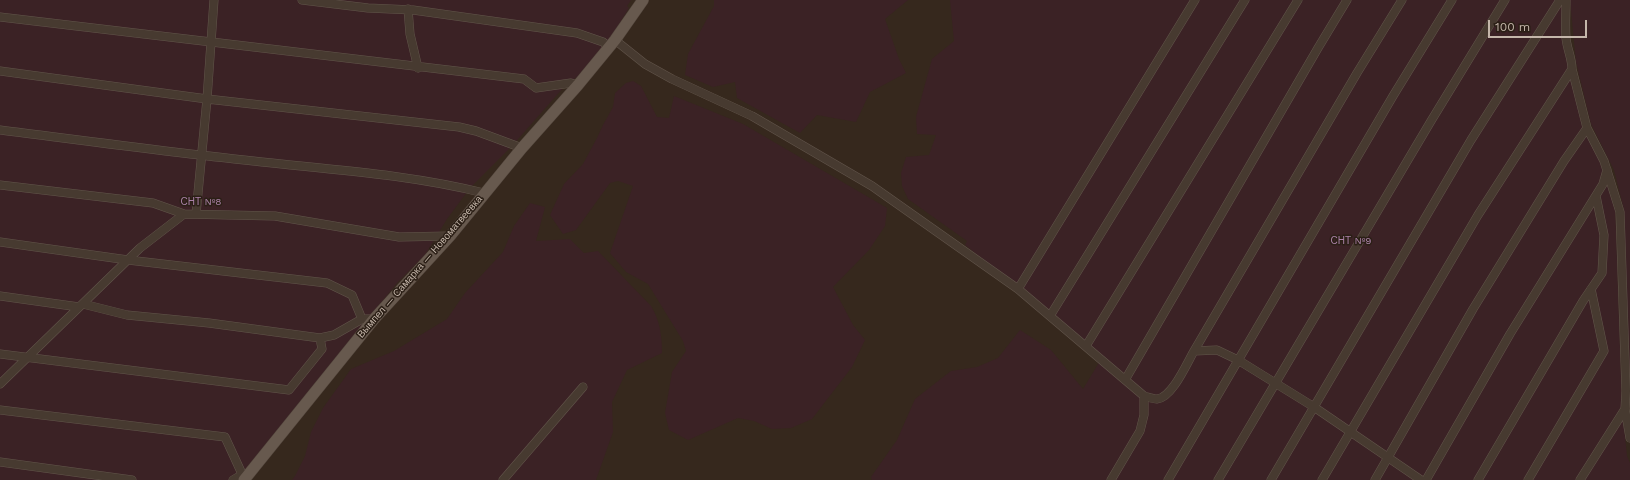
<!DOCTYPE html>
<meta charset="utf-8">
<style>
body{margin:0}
#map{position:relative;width:1630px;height:480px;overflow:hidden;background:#36281d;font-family:"Work Sans",sans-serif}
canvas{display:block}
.scale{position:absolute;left:1488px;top:20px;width:99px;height:18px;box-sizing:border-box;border:2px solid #c4b6aa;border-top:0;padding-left:5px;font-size:12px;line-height:14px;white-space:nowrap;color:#c4b6aa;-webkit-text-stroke:3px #2b1f16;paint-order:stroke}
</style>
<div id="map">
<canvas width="1630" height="480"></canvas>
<div class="scale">100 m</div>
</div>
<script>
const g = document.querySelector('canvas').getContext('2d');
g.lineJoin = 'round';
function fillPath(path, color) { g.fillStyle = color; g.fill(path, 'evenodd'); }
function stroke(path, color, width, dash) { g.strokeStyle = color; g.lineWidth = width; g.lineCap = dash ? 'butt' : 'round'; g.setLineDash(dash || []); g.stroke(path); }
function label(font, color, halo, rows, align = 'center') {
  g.font = font + ' "Work Sans",sans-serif'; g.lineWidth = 3; g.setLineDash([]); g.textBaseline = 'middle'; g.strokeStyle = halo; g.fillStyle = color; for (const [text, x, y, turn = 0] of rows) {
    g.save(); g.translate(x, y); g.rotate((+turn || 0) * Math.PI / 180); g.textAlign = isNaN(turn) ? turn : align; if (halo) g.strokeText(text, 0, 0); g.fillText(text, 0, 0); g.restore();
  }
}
fillPath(new Path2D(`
 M0,0h631l-4,6 2,2 -14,23 -35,44 -6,4h-3l-60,68 -41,41 -23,31 -22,36 -28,28 -160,197h-237z
 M714,0h194l-23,19 14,40 7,14 -36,19 -14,30 -39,-7 -17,18 -63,-35 -2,-16 -22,5 -28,-12 3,-21 26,-48z
 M950,0h614v43l51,159 7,205 5,49 3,7v17h-758l-1,-3 26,-37 18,-41 36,-28 26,-4 21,-9 22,-28 31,20 32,39 20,-33 -138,-111 2,-4 -59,-42 -6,-13 -1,-13 5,-16 23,-2 7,-20 -19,-1 -1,-17 16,-58 22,-18z
 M1570,0h60v396l-6,-186 -10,-40 -23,-46 -15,-62z
 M633,81l8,5 16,31 12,1 5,-22 69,28 144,84 -2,18 -16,24 -36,37 20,38 12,15 -13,27 -40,52 -21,9 -19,1 -18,-8 -16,-3 -50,22 -19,-10 -4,-17 7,-41 14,-21 -3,-10 -35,-57 -22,-12 -16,-19 23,-67 -15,-5 -8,2 -34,47 -13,4 -13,-19 14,-31 19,-20 14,-26 6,-13 10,-18 2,-14 11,-10z
 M530,203l15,4 -9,34 34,-2 14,14 14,-2 53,55c9,14 11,31 11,47l-35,17 -15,32 1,30 -17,48h-304l3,-4 10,-20 6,-24 12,-24 28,-39 43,-18 53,-32 18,-26 38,-41 11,-26z`), '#3b2225');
const minor = new Path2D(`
 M302,0l66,8 45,2 164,23 26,9 6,5
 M1566,0c0,13 -1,26 0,38 1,11 6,20 6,31l15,59 17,33 16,51 6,179 -1,18 5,29
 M408,9l2,25 8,34
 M0,17l524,62 12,9 35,-5 7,2
 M615,40l30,24 27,15 80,37 120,70 146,103 126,107c4,1 9,3 13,3 15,-1 30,-36 37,-48l23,-1 21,10 76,47 107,73
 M0,71l207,28 252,28 17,4 46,17
 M0,130c87,11 175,23 262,32 75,8 150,13 222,31
 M0,185l153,18 31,11
 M196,214l11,-115 7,-99
 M0,242l128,18 199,23 25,12 10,24h12
 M1018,289l177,-289
 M0,296l79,11
 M83,304l44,11 82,8 111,15 14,-3 28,-16
 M1050,316l195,-316
 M1086,346l212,-346
 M1194,351l163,-278 45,-73
 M0,354l289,36 33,-41 -2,-11
 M1125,380l193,-332 29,-48
 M0,384l140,-136 44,-34 91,2 124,21 51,-1
 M0,410l225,27 18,39 3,2
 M0,462l132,18
 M233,480l5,-3 5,-1
 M503,480l80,-93
 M1111,480l29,-49 4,-16v-19
 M1168,480l225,-384 59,-96
 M1218,480l213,-359 74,-121
 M1271,480l200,-340 89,-140
 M1322,480l156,-265 94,-146
 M1375,480l98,-171 91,-148 23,-33
 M1426,480l84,-146 93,-150 4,-14
 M1478,480l105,-179 19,-28 2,-38 -8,-39
 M1528,480l76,-129 -13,-62
 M1580,480l45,-71`);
const major = new Path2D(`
 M244,480l130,-161 76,-83 72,-88 56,-63 37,-45 28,-40`);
stroke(minor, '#62554b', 9);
stroke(major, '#50433a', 12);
stroke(minor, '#473a30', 8);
stroke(major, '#67594e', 11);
label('10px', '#aa81a7', '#2b1f16', [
 ["СНТ №8",201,202],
 ["СНТ №9",1351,241]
]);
label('10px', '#c4b6aa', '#2b1f16', [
 ["Вымпел — Самарка — Новоматвеевка",420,267,-49]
]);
</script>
